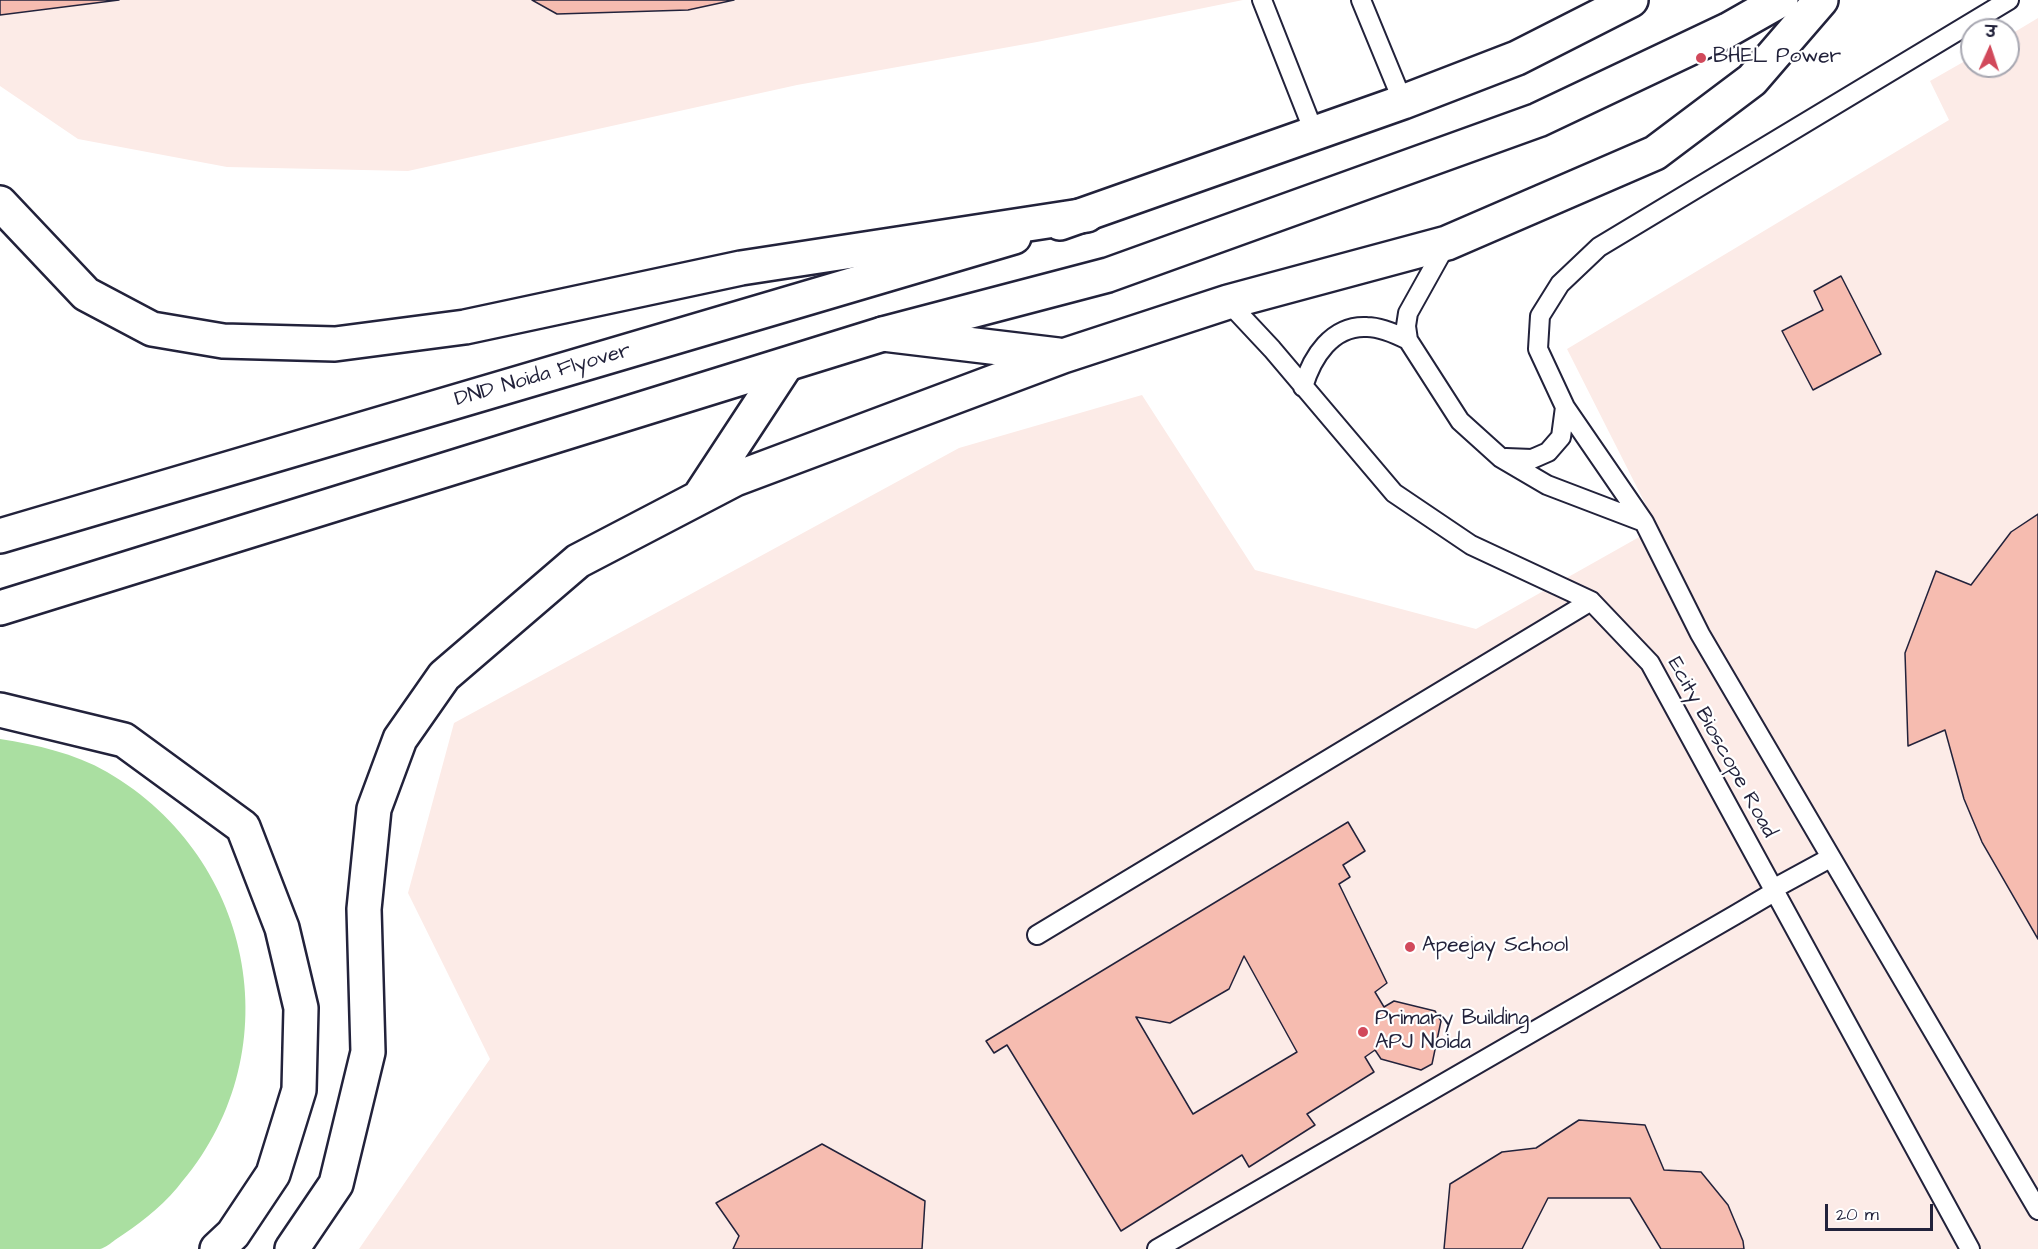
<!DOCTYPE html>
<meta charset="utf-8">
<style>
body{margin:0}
#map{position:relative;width:2038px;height:1249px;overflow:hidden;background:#fff;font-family:"Architects Daughter","Playpen Sans Deva",sans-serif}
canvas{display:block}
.north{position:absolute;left:1960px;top:18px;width:60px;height:60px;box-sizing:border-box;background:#fff;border:2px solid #a7a7b1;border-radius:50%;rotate:3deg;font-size:16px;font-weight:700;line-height:24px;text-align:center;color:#22223b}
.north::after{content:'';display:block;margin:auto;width:21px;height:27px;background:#d1495b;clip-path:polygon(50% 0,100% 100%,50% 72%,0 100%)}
.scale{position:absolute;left:1825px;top:1204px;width:108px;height:27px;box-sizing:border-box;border:3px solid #22223b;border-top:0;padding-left:8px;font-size:18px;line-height:21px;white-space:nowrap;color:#22223b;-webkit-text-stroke:4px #fff;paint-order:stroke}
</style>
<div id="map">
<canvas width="2038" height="1249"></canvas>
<div class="north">उ</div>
<div class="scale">20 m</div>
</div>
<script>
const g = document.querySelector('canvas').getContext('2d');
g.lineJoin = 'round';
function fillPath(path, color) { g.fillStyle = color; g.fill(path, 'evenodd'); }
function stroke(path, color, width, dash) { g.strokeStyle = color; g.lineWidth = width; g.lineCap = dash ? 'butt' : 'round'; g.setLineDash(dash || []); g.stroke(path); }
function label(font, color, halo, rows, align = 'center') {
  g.font = font + ' "Architects Daughter",sans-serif'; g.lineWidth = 4.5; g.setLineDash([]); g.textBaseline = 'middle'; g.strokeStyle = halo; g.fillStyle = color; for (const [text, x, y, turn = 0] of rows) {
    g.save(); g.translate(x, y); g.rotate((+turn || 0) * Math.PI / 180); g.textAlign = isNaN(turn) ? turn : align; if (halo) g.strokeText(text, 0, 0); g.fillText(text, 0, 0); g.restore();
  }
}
fillPath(new Path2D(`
 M0,0h1243l-206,42 -240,43 -389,86 -181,-4 -149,-28 -78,-53z
 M2038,18v1231h-1679l131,-190 -82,-166 46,-170 505,-275 183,-53 113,175 221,59 181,-102 -90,-178 382,-229 -19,-39 42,-24v9h36v-30z`), '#fcebe7');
fillPath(new Path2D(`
 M0,739c37,6 74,14 107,33 150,87 186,285 70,416 -18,21 -39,37 -62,52 -4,3 -10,8 -15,9 -9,0 -19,0 -28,0 -24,0 -48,0 -72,0z`), '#aadfa1');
const building = new Path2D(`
 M0,0h119l-119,15z
 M532,0h202l-46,10 -131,4z
 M1841,276l40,78 -68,36 -31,-59 41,-21 -9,-19z
 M2038,514v425l-56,-97 -18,-43 -19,-69 -37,16 -3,-93 31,-82 35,14 40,-53z
 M1348,822l17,29 -22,14 7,12 -11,7 48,99 -12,9 9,15 10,-6 41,10 6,10 -9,43 -11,6 -40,-11 -6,-9 -10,7 9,15 -67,42 8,11 -66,42 -7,-12 -121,76 -114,-186 -13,8 -8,-12zM1244,956l53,96 -104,62 -57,-97 34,6 59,-34z
 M1579,1120l66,5 19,45 37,2 27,33 15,36 1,8h-83l-31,-51h-82l-26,51h-78l6,-65 52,-32 34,-4z
 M822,1144l103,57 -3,48h-189l6,-13 -23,-33z`);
fillPath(building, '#f6bcb0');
stroke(building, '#22223b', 1.5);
const lane = new Path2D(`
 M1262,0l52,132
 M1361,0l42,102
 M1447,243l-39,70 -2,13 2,14 52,81 41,37 46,27 97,37 56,112 338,576
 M1228,302l44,47 122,144 77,52 120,56 59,62 320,586
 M1303,387c9,-30 29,-62 64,-60 14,0 29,7 41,13
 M1506,458l26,1 16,-7 13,-15 4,-30
 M1644,522l-79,-115 -27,-58 2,-33 20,-32 39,-37 410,-247
 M1037,935l554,-334
 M1157,1249l578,-334 39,-23 -1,-3 57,-31`);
const secondary = new Path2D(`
 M1060,223l343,-121 114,-44 114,-58
 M0,536l1014,-299
 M0,608l883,-274 225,-59 430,-155 190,-90 53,-30`);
const highway = new Path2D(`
 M0,203l86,91 66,35 71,12 112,3 130,-17 276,-59 346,-53
 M883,334l175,21
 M700,496l86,-131
 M0,710l124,30 119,87 39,101 19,80 -2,82 -26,84 -40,60 -16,15
 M292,1249l44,-65 32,-132 -4,-143 10,-100 26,-70 44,-63 134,-115 157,-82 328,-123 165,-54 219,-59 208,-90 97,-73 69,-80`);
stroke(lane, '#22223b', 22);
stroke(secondary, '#22223b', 38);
stroke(highway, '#22223b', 38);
stroke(lane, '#fff', 18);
stroke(secondary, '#fff', 33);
stroke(highway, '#fff', 33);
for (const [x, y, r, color] of [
 [1701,58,6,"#d1495b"],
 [1410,947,6,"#d1495b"],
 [1363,1032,6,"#d1495b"]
]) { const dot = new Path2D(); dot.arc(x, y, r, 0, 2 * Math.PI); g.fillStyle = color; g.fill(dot); stroke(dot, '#fff', 2); }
label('21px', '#22223b', '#fff', [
 ["BHEL Power",1713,58],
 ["Apeejay School",1422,947],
 ["Primary Building",1375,1020],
 ["APJ Noida",1375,1044]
], 'left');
label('21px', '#22223b', '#fff', [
 ["DND Noida Flyover",543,376,-16],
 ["Ecity Bioscope Road",1721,748,61]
]);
</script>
